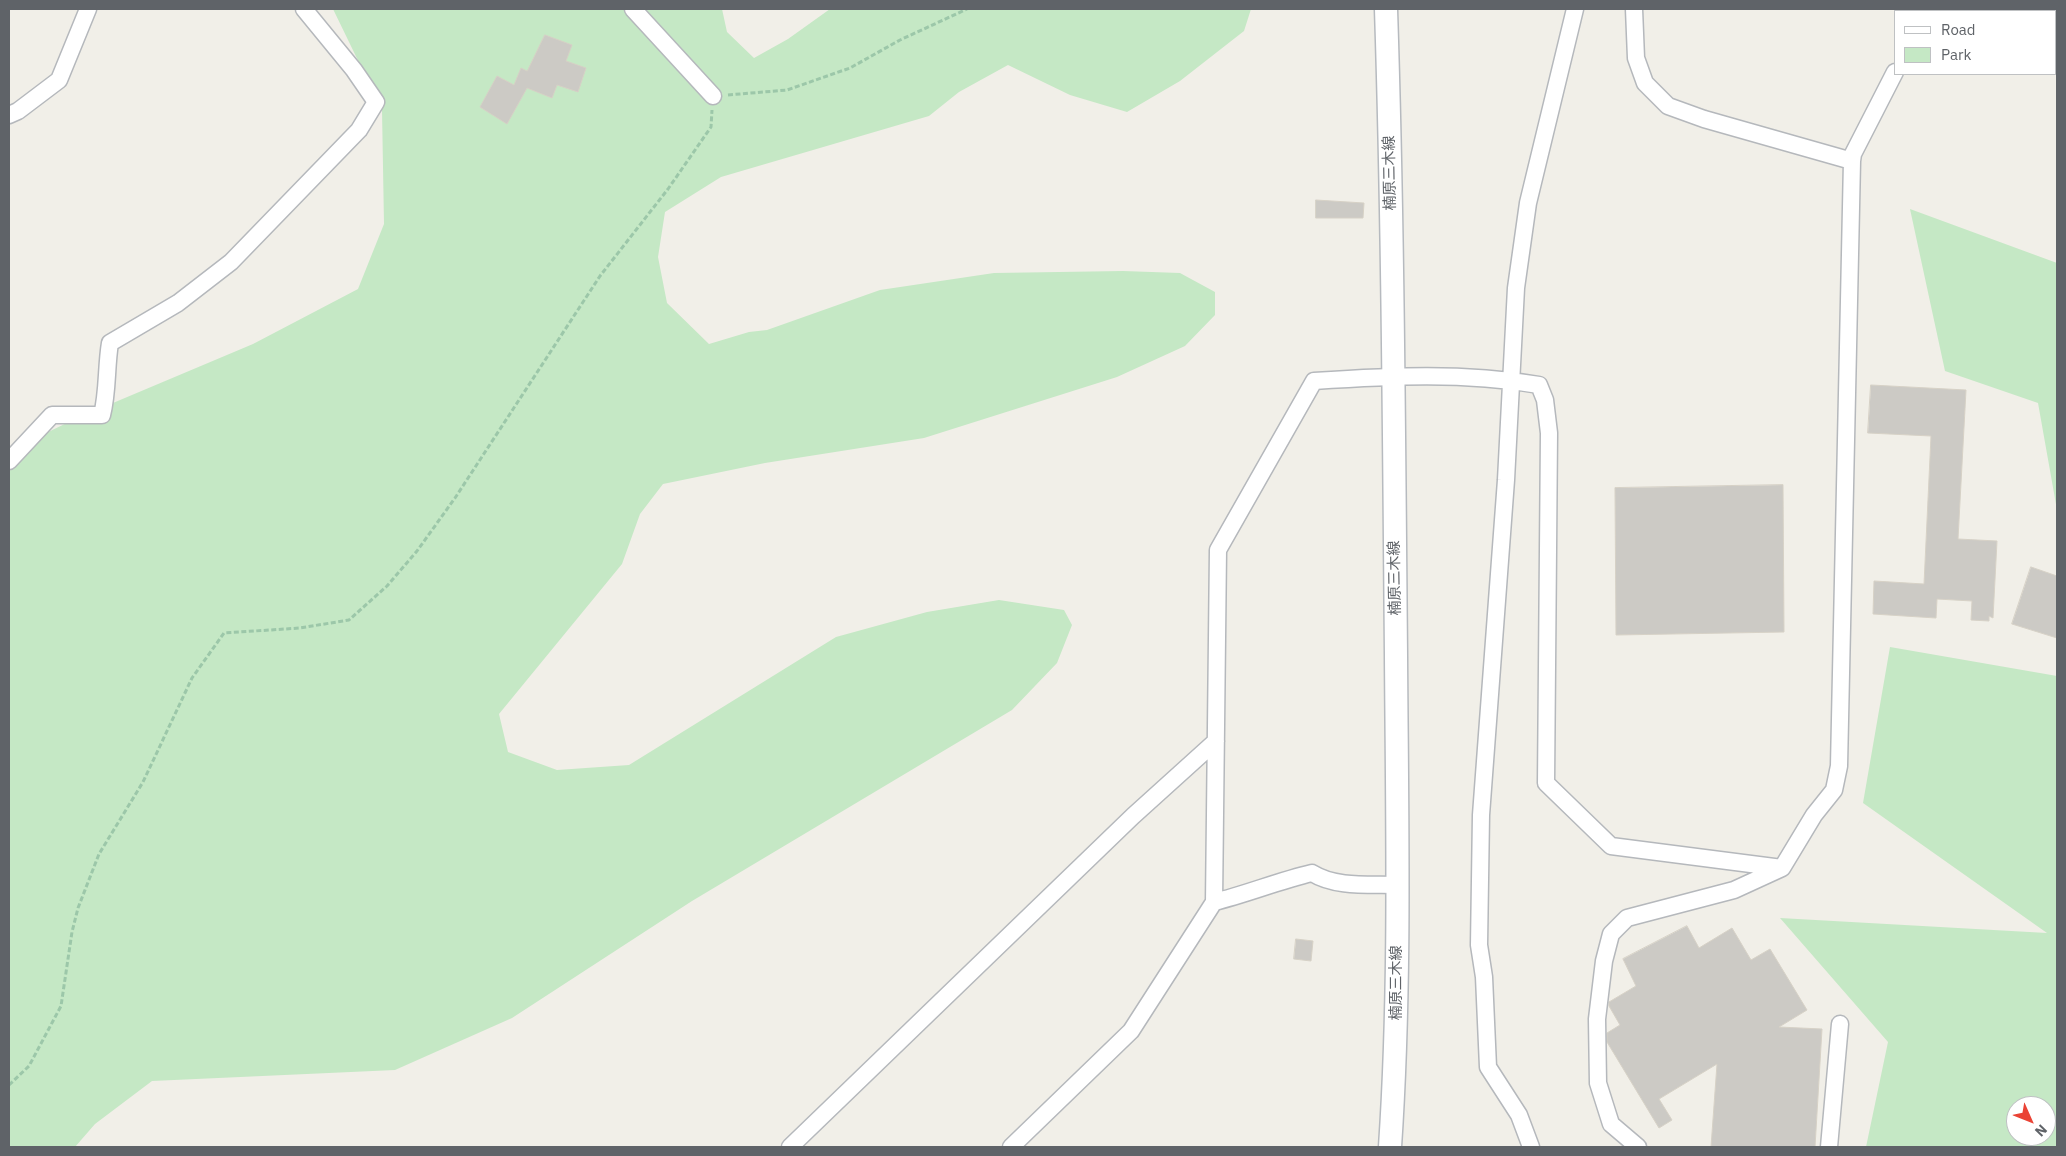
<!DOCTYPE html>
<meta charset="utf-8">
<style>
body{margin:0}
#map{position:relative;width:2066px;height:1156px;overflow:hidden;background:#f1efe8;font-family:"IBM Plex Sans",sans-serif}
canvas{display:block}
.frame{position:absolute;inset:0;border:10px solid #5f6368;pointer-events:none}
.legend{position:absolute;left:1894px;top:10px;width:162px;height:65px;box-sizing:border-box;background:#fff;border:1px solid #bfc1c3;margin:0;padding:6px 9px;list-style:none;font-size:15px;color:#5f6368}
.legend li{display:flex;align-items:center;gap:10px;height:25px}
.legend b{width:25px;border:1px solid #bfc1c3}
.north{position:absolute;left:2006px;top:1096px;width:50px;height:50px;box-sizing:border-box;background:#fff;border:1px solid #bfc1c3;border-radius:50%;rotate:134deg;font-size:14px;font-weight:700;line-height:20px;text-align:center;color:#5f6368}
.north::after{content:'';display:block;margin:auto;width:18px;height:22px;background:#ea4335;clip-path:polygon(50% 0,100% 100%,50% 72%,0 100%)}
</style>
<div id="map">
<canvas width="2066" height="1156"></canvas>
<div class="frame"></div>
<ul class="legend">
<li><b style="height:6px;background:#fff"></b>Road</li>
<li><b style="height:14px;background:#c5e8c5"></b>Park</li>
</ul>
<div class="north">N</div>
</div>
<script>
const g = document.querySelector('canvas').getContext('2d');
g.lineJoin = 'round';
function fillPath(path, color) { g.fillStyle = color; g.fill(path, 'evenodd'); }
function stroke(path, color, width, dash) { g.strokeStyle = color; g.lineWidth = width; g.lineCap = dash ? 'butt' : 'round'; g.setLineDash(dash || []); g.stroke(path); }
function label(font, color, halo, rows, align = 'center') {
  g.font = font + ' "IBM Plex Sans","Noto Sans JP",sans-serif'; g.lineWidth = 4; g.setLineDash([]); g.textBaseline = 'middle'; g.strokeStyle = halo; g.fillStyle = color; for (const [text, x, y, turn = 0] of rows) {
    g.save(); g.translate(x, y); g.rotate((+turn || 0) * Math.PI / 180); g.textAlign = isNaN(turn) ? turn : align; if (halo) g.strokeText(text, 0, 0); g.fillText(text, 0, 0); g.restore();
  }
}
fillPath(new Path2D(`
 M333,9h389l5,23 27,26 34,-19 42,-30h421l-7,22 -64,50 -53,31 -57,-17 -62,-30 -49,27 -30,24 -208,61 -56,35 -7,45 9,46 42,41 40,-12 18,-2 113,-40 114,-17 129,-2 57,2 35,19v23l-30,31 -68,31 -193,61 -159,25 -102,21 -23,30 -18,50 -123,150 9,38 49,18 72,-5 207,-128 91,-25 72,-12 65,10 8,15 -15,38 -45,47 -320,191 -180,117 -117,52 -243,11 -57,43 -20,23h-66v-696l66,-32 178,-75 105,-55 26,-65 -2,-114z
 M1910,209l147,54v247l-19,-107 -93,-32z
 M1890,647l167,29v471h-191l22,-105 -108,-124 267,15 -184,-130zM2016,1106h30v30h-30z`), '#c5e8c5');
const building = new Path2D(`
 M545,35l27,10 -6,16 20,7 -8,24 -21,-7 -5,13 -25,-10 -20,36 -27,-17 17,-31 17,9 7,-17 6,3z
 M1316,200l48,3 -1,15h-47z
 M1871,385l95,5 -8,149 39,2 -4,77 -4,-2v5l-18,-1 1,-19 -35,-2 -1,19 -63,-4 1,-33 50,3 7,-148 -63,-3z
 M1783,485l1,147 -168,3 -1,-147z
 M2031,567l26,9v62l-45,-14z
 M1687,926l12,22 33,-20 19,32 19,-11 37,61 -28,17 43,2 -7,118h-104l6,-83 -58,35 13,21 -13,8 -52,-86v-9l13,-8 -11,-19v-4l27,-16 -13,-27z
 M1296,939l17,2 -2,20 -17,-2z`);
fillPath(building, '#cccac5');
stroke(building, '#d6d1c6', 1);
const minor = new Path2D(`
 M633,9l80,87
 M1634,9l2,49 9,25 23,23 36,13 148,42
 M1975,9l5,2
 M1926,11l2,-2
 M2055,50l2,1
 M9,115l9,-4 41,-31 29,-71
 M9,461l43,-46h50c6,-23 4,-48 8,-72l68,-40 53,-41 128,-132 17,-28 -22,-32 -50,-61
 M1214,902c33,-8 64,-21 98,-29 24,15 58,11 85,12
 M790,1147l343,-331 83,-75
 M1011,1147l120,-116 83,-129 4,-352 96,-169c76,-5 150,-9 225,4l6,15 4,33 -3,350 65,63 171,22
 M1531,1147l-12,-32 -31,-48 -4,-90 -5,-32 2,-130 25,-335 10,-192 12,-85 47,-194
 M1638,1147l-27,-23 -13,-41 -1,-64 7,-58 7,-27 16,-16 107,-28 48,-22 32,-53 20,-25 5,-24 13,-605 1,-7 42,-82
 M1829,1147l11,-123`);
const secondary = new Path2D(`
 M1386,9c7,215 8,431 10,646 1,164 5,329 -6,492`);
stroke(minor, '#b5b8bc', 19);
stroke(secondary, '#b6babf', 25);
stroke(new Path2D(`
 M728,95l59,-5 63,-22 50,-28 67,-31
 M9,1085l20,-19 32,-60 11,-74 6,-24 21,-54 44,-72 49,-104 32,-45 76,-5 49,-8 38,-34 30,-35 38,-53 145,-222 68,-87 43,-62 1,-17`), '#9cc7a9', 3, [5, 2.5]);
stroke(minor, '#fff', 16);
stroke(secondary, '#fff', 22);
label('15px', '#5f6368', '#fff', [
 ["楠原三木線",1390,173,-91],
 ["楠原三木線",1395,578,-91],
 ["楠原三木線",1397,983,-90]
]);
</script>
